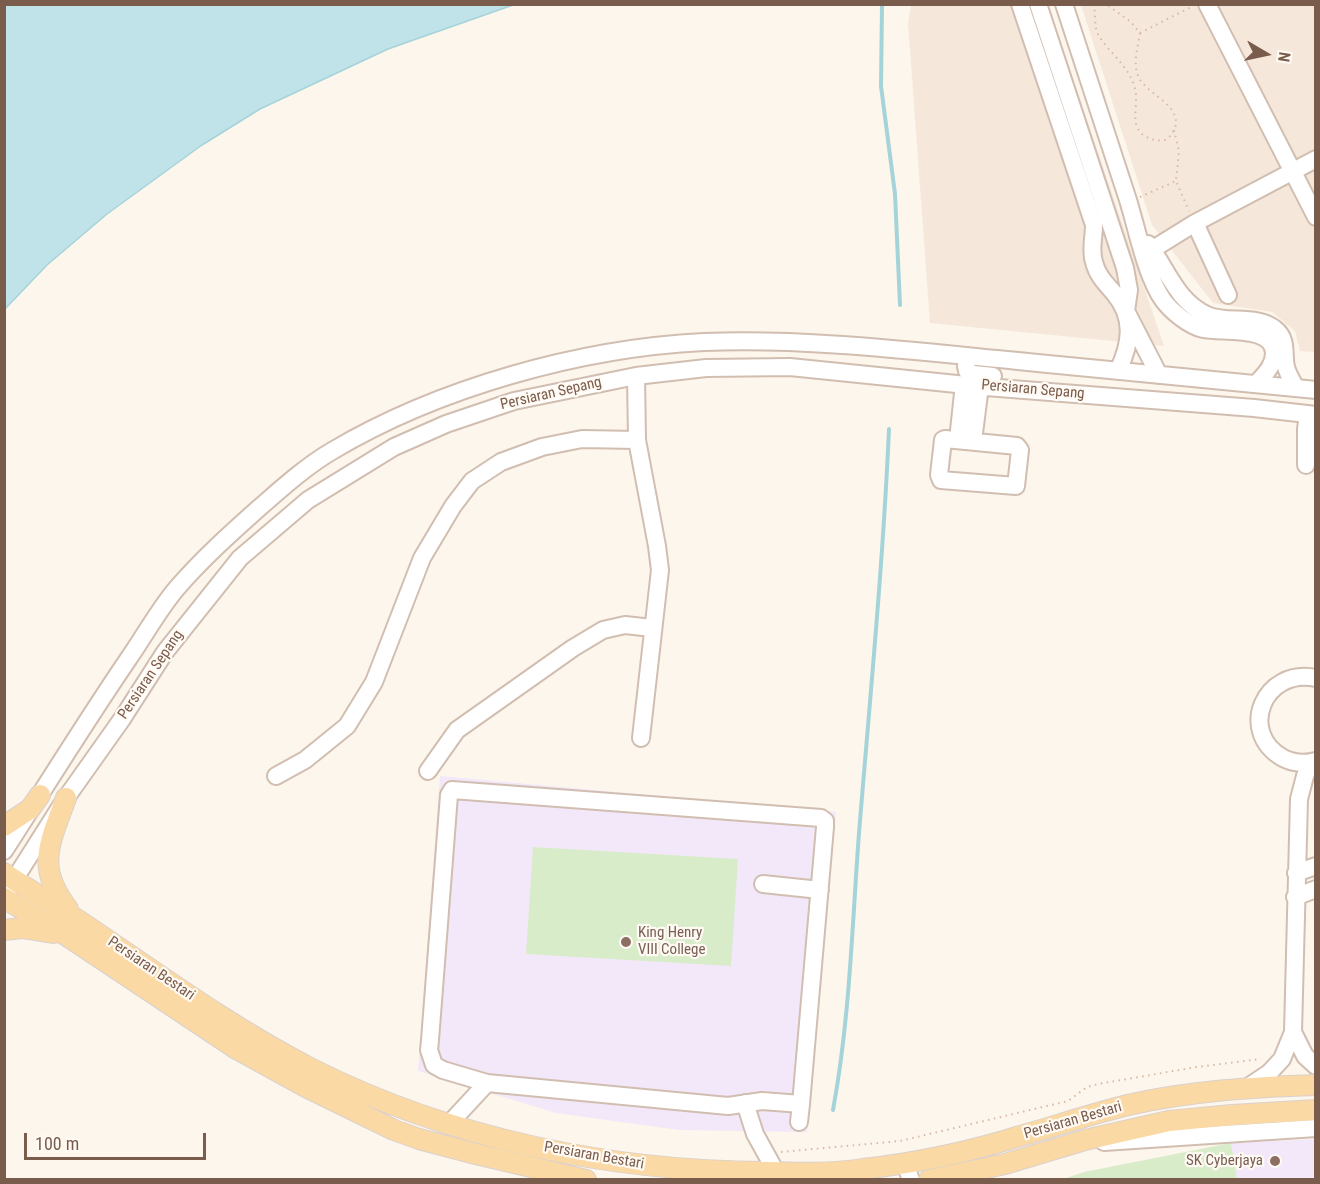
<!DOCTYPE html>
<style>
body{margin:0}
#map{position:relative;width:1320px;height:1184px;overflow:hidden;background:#fdf6ec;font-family:"Roboto Condensed",sans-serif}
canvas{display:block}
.frame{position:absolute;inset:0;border:6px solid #7a5c4d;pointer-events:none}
.north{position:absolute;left:1236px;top:24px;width:60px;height:60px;-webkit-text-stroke:4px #fffaf3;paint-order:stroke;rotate:99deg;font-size:16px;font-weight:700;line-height:24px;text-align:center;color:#7a5c4d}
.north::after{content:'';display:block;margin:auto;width:21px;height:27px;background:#7a5c4d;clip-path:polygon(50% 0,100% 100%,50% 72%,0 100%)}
.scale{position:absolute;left:24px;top:1133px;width:182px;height:27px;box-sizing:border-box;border:3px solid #7a5c4d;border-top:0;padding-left:8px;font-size:18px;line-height:21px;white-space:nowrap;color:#7a5c4d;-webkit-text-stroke:4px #fffaf3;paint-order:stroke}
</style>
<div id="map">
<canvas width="1320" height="1184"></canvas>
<div class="frame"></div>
<div class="north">N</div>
<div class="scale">100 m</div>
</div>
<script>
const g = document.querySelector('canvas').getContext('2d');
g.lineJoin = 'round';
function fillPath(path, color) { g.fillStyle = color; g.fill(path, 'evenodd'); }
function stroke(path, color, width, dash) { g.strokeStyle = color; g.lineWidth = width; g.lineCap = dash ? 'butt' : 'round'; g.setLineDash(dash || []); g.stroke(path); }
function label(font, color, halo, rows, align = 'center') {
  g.font = font + ' "Roboto Condensed",sans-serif'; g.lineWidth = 4.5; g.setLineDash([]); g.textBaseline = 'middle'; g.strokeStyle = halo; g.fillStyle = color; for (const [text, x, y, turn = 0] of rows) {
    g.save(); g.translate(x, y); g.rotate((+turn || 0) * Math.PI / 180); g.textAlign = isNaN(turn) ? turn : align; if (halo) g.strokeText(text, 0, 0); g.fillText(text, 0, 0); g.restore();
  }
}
fillPath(new Path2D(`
 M911,5h137l116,341 -234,-23 -22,-300z
 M1081,5h234v347l-15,-1 -5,-20 -23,-19 -59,-9 -61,-78z`), '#f5e8da');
fillPath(new Path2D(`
 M440,776l396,36 -29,320 -128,-2 -123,-17 -138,-42z
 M1315,1139v40h-78l-6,-36z`), '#f3e8fa');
fillPath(new Path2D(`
 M533,847l205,12 -7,107 -205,-12z
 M1231,1143l6,36h-174l21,-7z`), '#d8ecc9');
const water = new Path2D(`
 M5,4h508v1l-125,44 -128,60 -58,36 -95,69 -60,51 -42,44z`);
fillPath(water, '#bfe3e8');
stroke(water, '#a5d3da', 1.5);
stroke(new Path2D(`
 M882,6l-1,80 14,108 5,111
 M833,1110c17,-92 19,-184 26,-277 11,-135 24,-269 30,-404`), '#a5d3da', 4);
const minor = new Path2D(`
 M1020,4l74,221c0,13 -4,25 0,37 3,13 12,22 20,31 21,25 17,50 4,78
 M1038,4l87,264 4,22 -3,21 33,64
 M1064,4c22,66 43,131 64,196 9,29 18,76 35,100 8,11 26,26 40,29 20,4 70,-4 71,24 0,13 -9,21 -18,31
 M1207,4l109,213
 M1195,223l33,72
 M1148,244c19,24 28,57 59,71 20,9 50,-1 68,14 13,10 8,25 11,38 2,8 7,15 10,21
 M1145,254l50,-31 121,-64
 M968,356l-2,10 1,5 6,3 20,2
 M636,376l1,64 20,106 3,24 -19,168
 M945,439l72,7 3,4 -4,36 -75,-6 -2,-5 4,-35z
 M958,440l6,-56
 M973,441l7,-55
 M1306,465v-36l2,-15
 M1316,678c-52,-11 -79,54 -33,80 10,5 22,6 33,3
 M428,771l29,-41 116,-82 30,-18 22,-5 27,3
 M276,776l29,-16 42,-34 27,-44 48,-124 31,-52 19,-25 29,-19 41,-15 40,-8 55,1
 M4,851c42,-65 82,-130 125,-193 16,-23 30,-49 48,-70 25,-29 54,-55 82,-80 23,-20 46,-41 73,-57 106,-63 248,-103 372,-109 104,-4 210,9 314,19 99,10 198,19 298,29
 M1296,873l20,-7
 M763,884l57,6
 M4,896l62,-98 56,-79 43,-67 75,-94 68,-58 86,-53 52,-23 68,-23 122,-25 70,-8 84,-1 196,20 268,21 62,7
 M1295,897l21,-8
 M1293,1032l6,-233 6,-23 6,-14
 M1245,1089l24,-16 13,-14 11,-27 12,24 11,10
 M745,1103l10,31 21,38
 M799,1122l2,-18 24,-277v-6l-4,-3 -369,-28 -3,5 -19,245 -1,10 5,15 9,5 44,13 241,23 34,-5 39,3
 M449,1124l38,-41
 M1104,1142l212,-14
 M905,1163l6,17`);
const major = new Path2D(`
 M66,798c-16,45 -31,69 2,111
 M4,826l26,-17 10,-14
 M4,873c26,18 52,32 77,49 76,51 149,105 231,147 139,70 298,102 453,103 32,1 66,2 98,-3 53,-6 106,-17 157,-33 36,-10 71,-22 108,-31 61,-14 125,-18 188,-20
 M4,898l63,38 168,112 71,39 88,43 25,9 57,15 110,26
 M4,930l18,-2 31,5
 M929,1180l76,-16 80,-24 84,-19 63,-6 84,-5`);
stroke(minor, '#d1beb0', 20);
stroke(major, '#dad1cd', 22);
stroke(new Path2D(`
 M1093,4c4,10 0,23 6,32 11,18 31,31 36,53 4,13 -5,33 6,44 6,6 19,10 26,6 4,-3 6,-7 8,-11 7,-23 -27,-33 -36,-50 -7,-15 -1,-30 1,-45l-9,-11 -25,-18
 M1140,33l53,-27
 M1174,130l5,21 -3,30 13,30
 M1140,197l36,-16
 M781,1152l119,-11 168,-40 19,-14 11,-3 99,-17 64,-8`), '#d9b8a5', 2, [1.5, 4.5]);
stroke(minor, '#fff', 16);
stroke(major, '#fbd9a5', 20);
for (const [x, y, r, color] of [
 [626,942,6,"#8d6e63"],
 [1275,1161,6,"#8d6e63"]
]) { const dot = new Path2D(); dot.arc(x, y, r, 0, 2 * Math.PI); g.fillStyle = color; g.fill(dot); stroke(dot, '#fffaf3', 2); }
label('15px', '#7a5c4d', '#fffaf3', [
 ["Persiaran Sepang",1033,390,5],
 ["Persiaran Sepang",551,394,-13],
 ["Persiaran Sepang",151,675,-56],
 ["Persiaran Bestari",151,969,34],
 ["Persiaran Bestari",1073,1121,-16],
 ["Persiaran Bestari",594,1156,10]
]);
label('15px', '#785e54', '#fffaf3', [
 ["King Henry",638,933],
 ["VIII College",638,950],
 ["SK Cyberjaya",1263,1161,"right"]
], 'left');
</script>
